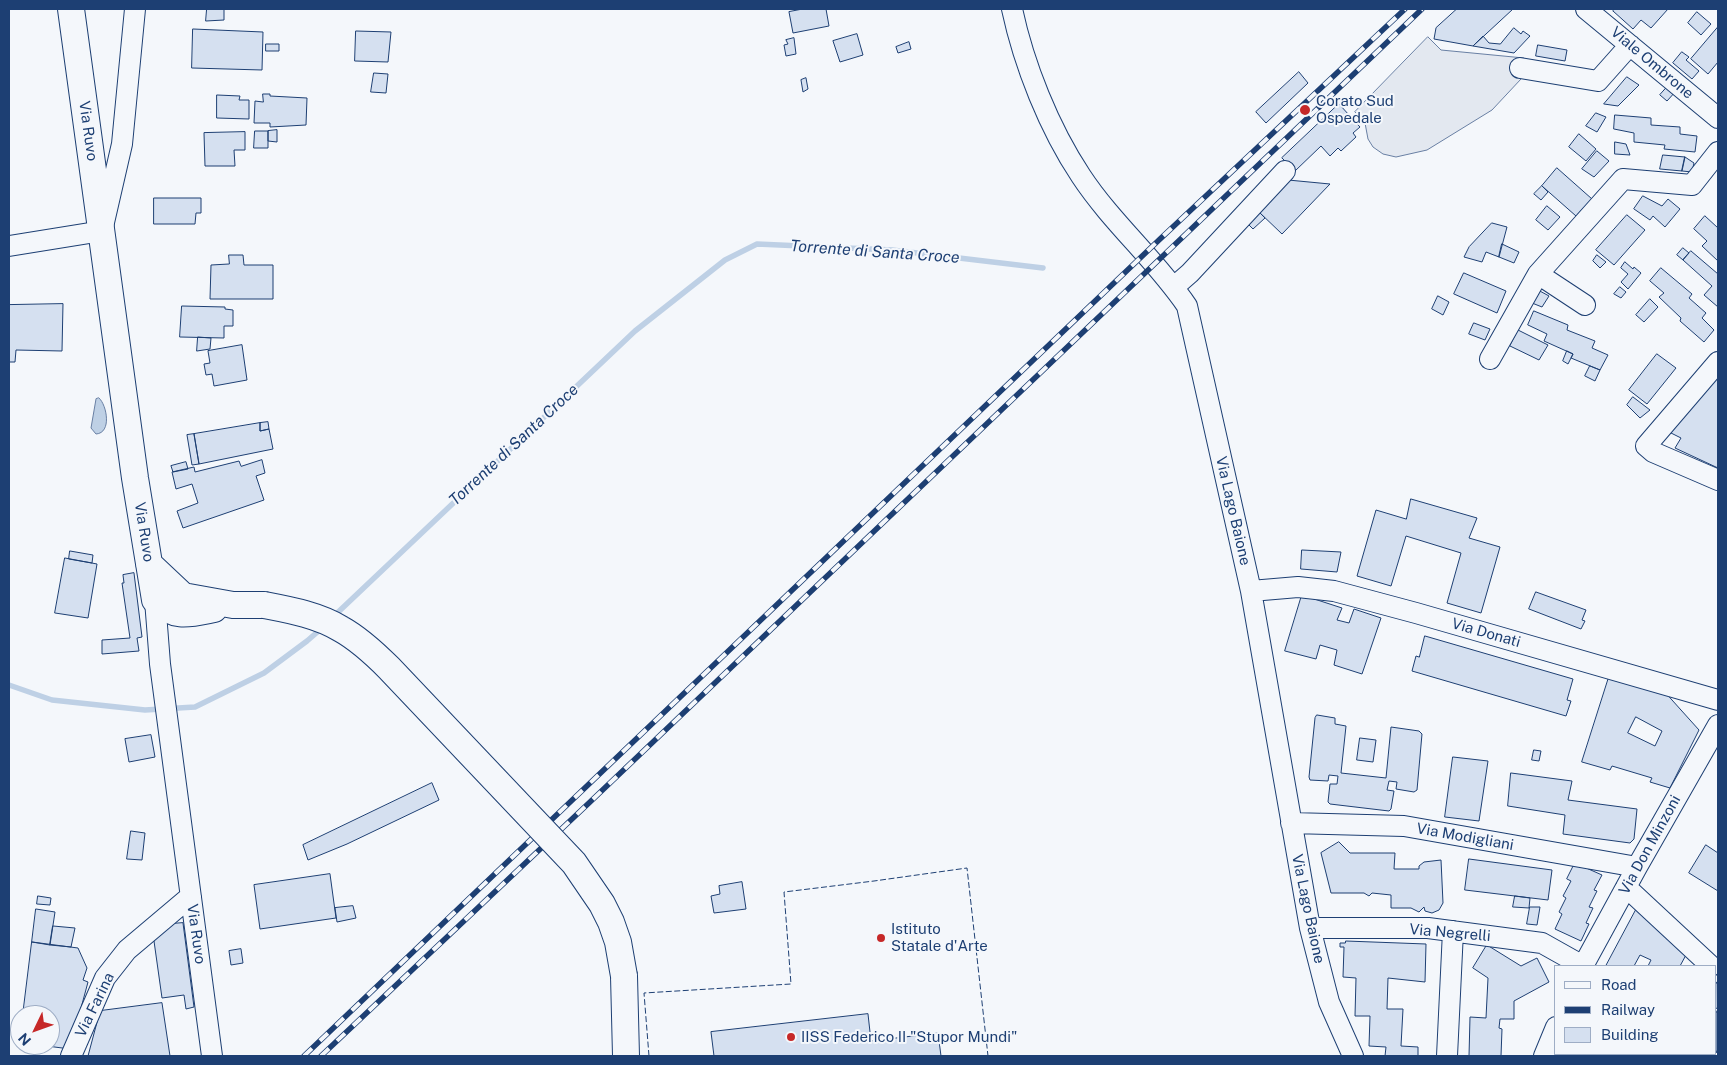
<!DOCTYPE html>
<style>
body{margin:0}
#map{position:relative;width:1727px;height:1065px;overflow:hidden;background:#f4f7fb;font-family:"Public Sans",sans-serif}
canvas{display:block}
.frame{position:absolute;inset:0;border:10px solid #1d3f73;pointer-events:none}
.legend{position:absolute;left:1554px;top:965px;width:162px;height:90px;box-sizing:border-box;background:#f4f7fb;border:1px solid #9eadc5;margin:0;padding:6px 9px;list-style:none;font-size:15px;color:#1d3f73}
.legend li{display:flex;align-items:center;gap:10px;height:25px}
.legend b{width:25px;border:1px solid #9eadc5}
.north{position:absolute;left:10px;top:1005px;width:50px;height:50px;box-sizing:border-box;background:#f4f7fb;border:1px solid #9eadc5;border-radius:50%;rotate:228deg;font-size:14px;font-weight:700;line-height:20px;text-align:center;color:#1d3f73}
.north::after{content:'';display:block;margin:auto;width:18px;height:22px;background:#c62828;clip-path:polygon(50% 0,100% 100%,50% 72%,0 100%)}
</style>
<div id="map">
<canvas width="1727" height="1065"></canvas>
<div class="frame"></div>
<ul class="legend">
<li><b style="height:6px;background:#f4f7fb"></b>Road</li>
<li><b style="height:6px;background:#1d3f73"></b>Railway</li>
<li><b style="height:14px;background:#d5e0f0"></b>Building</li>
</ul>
<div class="north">N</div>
</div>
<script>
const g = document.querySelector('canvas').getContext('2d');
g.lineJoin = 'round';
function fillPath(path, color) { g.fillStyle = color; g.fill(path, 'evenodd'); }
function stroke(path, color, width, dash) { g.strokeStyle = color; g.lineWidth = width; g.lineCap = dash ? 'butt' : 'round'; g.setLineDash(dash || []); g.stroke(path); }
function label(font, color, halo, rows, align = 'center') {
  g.font = font + ' "Public Sans",sans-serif'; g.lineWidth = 4; g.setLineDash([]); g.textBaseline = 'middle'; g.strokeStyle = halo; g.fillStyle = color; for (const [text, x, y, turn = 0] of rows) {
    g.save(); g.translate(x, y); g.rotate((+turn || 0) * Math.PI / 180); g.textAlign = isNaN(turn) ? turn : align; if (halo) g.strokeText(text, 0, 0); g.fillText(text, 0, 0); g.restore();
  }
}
const parking = new Path2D(`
 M1428,37l13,13 83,8 -3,21 -29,31 -65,40 -31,7 -13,-3 -10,-7 -5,-8 -3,-16 -10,-11z`);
fillPath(parking, '#e3e8f0');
stroke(parking, '#687fa3', 1);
const water = new Path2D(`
 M99,398c8,7 13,35 -3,36l-5,-6 5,-29z`);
fillPath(water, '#bed0e5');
stroke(water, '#687fa3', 1);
stroke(new Path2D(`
 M334,616l301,-285 90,-71 32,-16 135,6 151,18
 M9,685l43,15 93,10 50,-3 69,-34 43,-32 15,-13`), '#bed0e5', 5.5);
const building = new Path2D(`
 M207,9h17v11l-18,1z
 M803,9h23l3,17 -36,7 -4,-21z
 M1457,9h56l-40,37 -39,-7 2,-11z
 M1615,9h53l-17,19 -10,-8 -8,9 -20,-18z
 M1697,12l14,12 -10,11 -13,-12z
 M1718,27v35l-10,12 -17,-15z
 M1514,28l7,6 2,-3 7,5 -16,17 -41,-7 10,-10 6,7 11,1z
 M193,29l70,3 -1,38 -70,-2z
 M356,31l35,1 -3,30 -33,-1z
 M857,34l6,21 -23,7 -7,-21z
 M794,38l2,16 -10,2 -2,-11 4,-1 -2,-4z
 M909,42l2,7 -13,4 -2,-6z
 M266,44h13v7h-13z
 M1538,45l29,5 -2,11 -29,-5z
 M1682,52l7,5 -3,3 13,11 -7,8 -19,-16z
 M1299,72l9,11 -42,40 -10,-11z
 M374,73l14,1 -2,19 -15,-1z
 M1627,77l12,8 -21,21 -14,-2z
 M806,78l2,11 -5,3 -2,-12z
 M1669,85l7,6 -9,10 -7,-6z
 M263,94h7v2l37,2 -1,27 -36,2v-4h-16l1,-22 8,1z
 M217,95l23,1 -1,4h10v19l-32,-1z
 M1339,104l21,23 -7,6 3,4 -15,14 -3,-3 -8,8 -9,-10 -26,25 -13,-13z
 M1596,113l10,4 -9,15 -11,-6z
 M1615,115l36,3v7l29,2v7l17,2 -2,16 -31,-3 1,-4 -31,-3v-9l-20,-4z
 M277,130v12l-9,-1v-10z
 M255,131h13v17h-14z
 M245,132v18h-11l1,16h-30l-1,-33z
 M1579,134l17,15 -10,12 -17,-14z
 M1615,142l11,2 4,11 -15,-1z
 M1597,151l12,10 -15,16 -12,-8z
 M1663,155l22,2 -3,14 -22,-2z
 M1685,157l9,6 -2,9 -10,-1z
 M1557,168l35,31 -16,17 -34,-30z
 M1288,180l42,4 -48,50 -24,-23z
 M1542,186l6,6 -7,8 -7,-6z
 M1643,196l19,10 6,-7 12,10 -15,18 -12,-11 -3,4 -16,-11z
 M154,198h47v15h-5l-1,11h-41z
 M1547,206l13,11 -12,13 -12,-10z
 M1258,211l7,7 -12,11 -6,-6z
 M1627,215l18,15 -31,35 -18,-15z
 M1705,216l13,12v33l-16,-15 5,-5 -13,-12z
 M1492,223l15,4 -8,30 -13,-5 -4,10 -18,-5 5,-10z
 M1502,244l17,8 -5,11 -15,-6z
 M1683,248l6,5 -6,7 -6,-5z
 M1691,251l27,23v33l-14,-12 8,-9 -29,-26z
 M229,255h14l1,10h29v34h-63l1,-34 18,-1z
 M1597,255l9,7 -6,6 -7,-7z
 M1625,262l8,7 1,-2 7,6 -13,16 -7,-7 7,-8 -7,-6z
 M1661,268l31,26 -3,4 17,15 -4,5 12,12 -10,12 -24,-21 1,-3 -22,-21 5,-4 -14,-12z
 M1464,273l42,18 -9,22 -43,-19z
 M1620,287l6,5 -5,6 -7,-4z
 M1538,290l11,6 -7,11 -10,-4z
 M1438,296l11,6 -6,13 -11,-6z
 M1650,299l8,8 -14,15 -8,-7z
 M63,304l-1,47 -46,-1 -1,12h-6v-57z
 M182,306l43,1v2l8,1v16h-9v12l-44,-1z
 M1534,311l34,14 -1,5 28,11 -3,7 16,7 -8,15 -29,-12 2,-4 -29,-13 3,-7 -19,-9z
 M1474,323l16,6 -5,11 -16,-6z
 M1518,330l30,15 -9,15 -29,-14z
 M198,337l13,1 -1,11 -13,2z
 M242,345l5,35 -33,6 -2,-12 -6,1 -2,-11 6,-1 -2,-12z
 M1567,351l6,3 -5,10 -5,-3z
 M1657,354l19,14 -29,36 -18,-14z
 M1590,366l10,4 -5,11 -10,-5z
 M1718,373v95l-43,-20 6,-10 -10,-5z
 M1633,397l17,13 -10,8 -13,-13z
 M268,422l1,7 -9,2v-8z
 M260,423v8l9,-2 4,20 -74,15 -5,-30z
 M194,434l5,30 -7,1 -5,-30z
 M262,460l3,13 -9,3 8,24 -81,28 -6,-17 21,-8 -6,-19 -16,5 -4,-17 22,-5 1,5 44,-11 2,5z
 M186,462l2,7 -15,3 -2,-6z
 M1411,499l66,19 -8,20 31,9 -19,66 -34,-10 14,-50 -55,-17 -15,50 -34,-10 19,-66 30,9z
 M1302,550l39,2 -4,20 -36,-3z
 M70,551l23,4 -1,8 -23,-4z
 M65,558l32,6 -9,54 -33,-5z
 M134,573l8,64 -5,1 2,13 -37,3v-14l28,-2 -8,-55h2l-1,-8z
 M1536,592l50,18 -4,10 3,1 -4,8 -52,-20z
 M1302,595l40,13 -5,12 12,3 5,-14 27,9 -19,56 -28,-9 3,-15 -17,-5 -4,14 -31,-8z
 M1425,636l148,43 -6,21 4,1 -5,15 -154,-45 4,-15 3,1z
 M1610,674l53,16 36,40 -29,58 -20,-6 2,-4 -40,-12 -2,4 -28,-8zM1636,717l26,14 -7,15 -27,-13z
 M1317,715l18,3v6l11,2 -5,47 45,5 5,-51 28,4 3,3 -5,56 -3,2 -18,-3 1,-7 -8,-1 -2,9 7,1 -3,18 -2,2 -59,-7 -2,-2 2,-18h7l1,-8 -9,-1 -1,6 -18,-1 -1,-3 6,-59z
 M151,735l4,22 -26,5 -4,-23z
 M1360,738l16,2 -3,22 -16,-2z
 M1534,750l7,1 -2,10 -7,-1z
 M1453,757l35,4 -9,60 -34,-4z
 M1511,773l61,8 -4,19 69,9 -3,30 -4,4 -67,-9 2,-19 -57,-9z
 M432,783l7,17 -92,44 -39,16 -5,-15z
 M131,831l14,2 -3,27 -15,-1z
 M1339,842l11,11h45l-1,16h25v-3l5,-4 17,-2 2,43 -4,7 -7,3 -7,-2 -1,-4 -5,5 -8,-4h-20v-13l-19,-2 -3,3 -5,-3h-33l-10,-40z
 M1706,845l12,8v38l-29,-18z
 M1469,859l83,11 -4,30 -83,-10z
 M1575,863l27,12 -8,15 3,1 -8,16 4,1 -7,15 3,1 -8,17 -26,-12 7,-15 -3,-2 7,-14 -3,-2 8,-15 -4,-2z
 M330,874l6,44 -76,11 -6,-44z
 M742,882l4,27 -32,4 -3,-17 9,-2 -1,-8z
 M38,896l13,2 -1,7 -13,-1z
 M1515,896l15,2 -1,10 -16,-1z
 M353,906l3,12 -19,4 -2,-14z
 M1530,907h10l-3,18 -10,-1z
 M1637,908l49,47 -6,11h-32l3,-6 -11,-5 -6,11h-28z
 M36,909l19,3 -5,33 -18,-3z
 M183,923l11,84 -8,2 -2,-14 -22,3 -9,-64 15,-10z
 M53,926l22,2 -4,19 -21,-2z
 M1346,941l80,3 -1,38 -37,-4 -1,31h16l-2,37 17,1v9h-33l1,-9 -17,-1 1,-30h-15l1,-38 -13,-1 1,-30h-4v-4h5z
 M32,942l46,6 9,20 -4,12 5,2 -18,67 -31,-4h11v-30h-27z
 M1487,945l34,21 16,-8 12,24 -35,19v18h-14l-1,9 3,1 -1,27h-32l1,-39 16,1 2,-40 -15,-10z
 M241,949l2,14 -12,2 -2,-14z
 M1716,982l2,3v64l-2,4v-40l2,-4 -2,-1z
 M162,1003l8,53h-82l12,-45z
 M868,1014l3,27 67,-8 3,23h-227l-3,-24z
 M1578,1054h52l-1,2h-46z`);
fillPath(building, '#d5e0f0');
stroke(building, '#1d3f73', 1);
const minor = new Path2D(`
 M1012,9c12,56 37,119 69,167 31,47 75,84 106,130l64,285 59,337 19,74 24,54
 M1586,9l132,109
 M1520,68l78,13 32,-36
 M9,246l93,-15 20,-87 13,-135
 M1538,274l47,31
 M1174,287l16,-14 95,-102
 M1490,359l48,-85 85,-95 69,6 26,-33
 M1718,362l-72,84 7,6 65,28
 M1251,591l47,-4 36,4 82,22 302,87
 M155,600l5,64 52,392
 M1291,823l113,3 233,41
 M1626,887l85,79
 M1310,928h118l114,15 41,23
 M1583,966l54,-99 81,-142
 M1561,1054l5,2
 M1693,1054l3,2
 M71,1056l34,-78 22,-28 64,-54
 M1447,1056l6,-125
 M1544,1056l12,-29
 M1642,1056l1,-2`);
const major = new Path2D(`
 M71,9l64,469 20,122
 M149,564l34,32 50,9h31
 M155,600c20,19 34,14 59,9
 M624,976l2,80`);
stroke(minor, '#1d3f73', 22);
stroke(major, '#1d3f73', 28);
stroke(minor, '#f4f7fb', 20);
stroke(major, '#f4f7fb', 26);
const rail = new Path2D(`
 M304,1056l855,-816 246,-231
 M321,1056l269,-254 832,-793`);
stroke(rail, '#1d3f73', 5.5);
stroke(rail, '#f4f7fb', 4, [11]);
const majorBridge = new Path2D(`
 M264,605c26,5 54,10 77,24 18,10 33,24 48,39l185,195 28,41 9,18 7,20 6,34`);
stroke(majorBridge, '#1d3f73', 28, []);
stroke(majorBridge, '#f4f7fb', 26);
stroke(new Path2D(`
 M649,1056l-5,-63 147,-9 -7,-92 90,-11 93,-13 21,188`), '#1d3f73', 1, [6, 2.5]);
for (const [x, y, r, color] of [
 [1305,110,6,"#c62828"],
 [881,938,5,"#c62828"],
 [791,1037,5,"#c62828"]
]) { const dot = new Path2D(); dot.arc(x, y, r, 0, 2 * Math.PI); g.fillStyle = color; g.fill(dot); stroke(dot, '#f4f7fb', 2); }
label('15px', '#1d3f73', '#f4f7fb', [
 ["Viale Ombrone",1652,63,40],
 ["Via Ruvo",88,131,82],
 ["Via Lago Baione",1233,511,77],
 ["Via Ruvo",144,532,81],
 ["Via Donati",1486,633,16],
 ["Via Modigliani",1465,837,10],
 ["Via Don Minzoni",1650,845,-61],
 ["Via Lago Baione",1308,909,78],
 ["Via Negrelli",1450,933,5],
 ["Via Ruvo",196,934,82],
 ["Via Farina",95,1005,-64]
]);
label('15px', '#1d3f73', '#f4f7fb', [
 ["Corato Sud",1316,101],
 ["Ospedale",1316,118],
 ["Istituto",891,929],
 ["Statale d'Arte",891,946],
 ["IISS Federico II \"Stupor Mundi\"",801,1037]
], 'left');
label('italic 16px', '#1d3f73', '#f4f7fb', [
 ["Torrente di Santa Croce",875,252,4],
 ["Torrente di Santa Croce",514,445,-43]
]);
</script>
